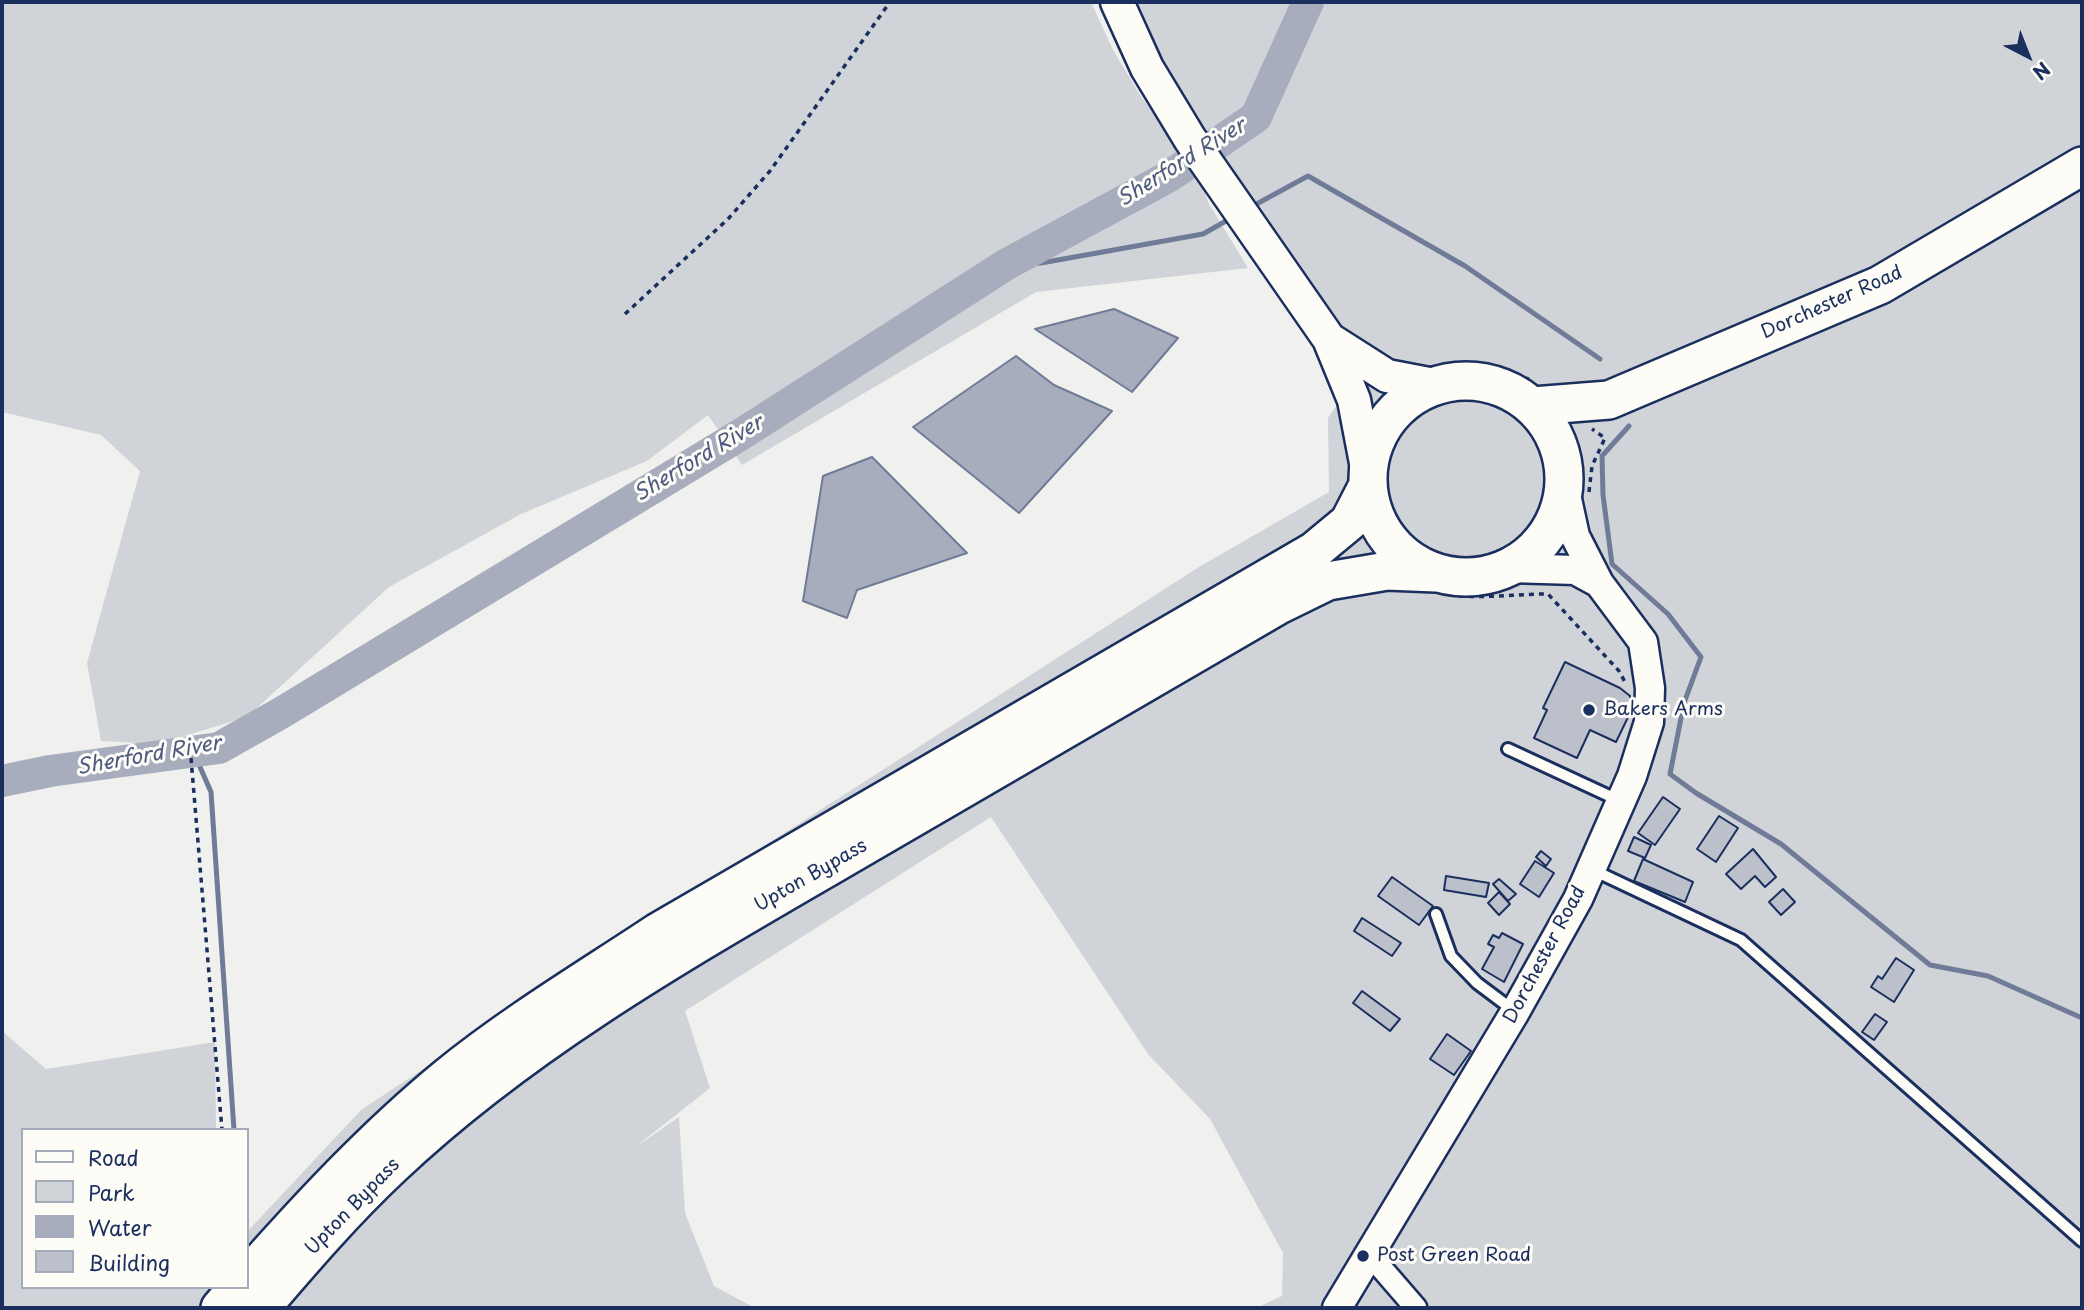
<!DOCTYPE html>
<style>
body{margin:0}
#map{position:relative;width:2084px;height:1310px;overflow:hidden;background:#f0f0ee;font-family:"Playpen Sans",sans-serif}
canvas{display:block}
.frame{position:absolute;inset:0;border:4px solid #1b2f5e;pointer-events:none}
.legend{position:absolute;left:21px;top:1128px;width:228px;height:161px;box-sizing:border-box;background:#fdfcf7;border:2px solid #a3aaba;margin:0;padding:9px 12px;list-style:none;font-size:21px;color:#1b2f5e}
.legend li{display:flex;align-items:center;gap:14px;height:35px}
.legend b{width:35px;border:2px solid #a3aaba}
.north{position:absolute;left:1993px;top:21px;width:70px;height:70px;-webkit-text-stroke:5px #fdfcf7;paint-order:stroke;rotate:138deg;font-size:19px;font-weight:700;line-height:28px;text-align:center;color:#1b2f5e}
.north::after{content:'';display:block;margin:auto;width:24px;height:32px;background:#1b2f5e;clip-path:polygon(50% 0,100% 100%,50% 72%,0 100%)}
</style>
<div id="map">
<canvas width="2084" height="1310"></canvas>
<div class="frame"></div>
<ul class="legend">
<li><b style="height:9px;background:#fdfcf7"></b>Road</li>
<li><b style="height:19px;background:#d0d3d8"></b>Park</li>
<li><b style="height:19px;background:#a7adbd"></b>Water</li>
<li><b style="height:19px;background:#bbc0ca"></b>Building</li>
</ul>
<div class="north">N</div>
</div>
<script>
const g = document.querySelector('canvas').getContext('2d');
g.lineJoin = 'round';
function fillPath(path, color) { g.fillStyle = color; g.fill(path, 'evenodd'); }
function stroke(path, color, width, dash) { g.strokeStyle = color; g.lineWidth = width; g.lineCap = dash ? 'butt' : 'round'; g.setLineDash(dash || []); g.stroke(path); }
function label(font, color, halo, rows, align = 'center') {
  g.font = font + ' "Playpen Sans",sans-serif'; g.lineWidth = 6; g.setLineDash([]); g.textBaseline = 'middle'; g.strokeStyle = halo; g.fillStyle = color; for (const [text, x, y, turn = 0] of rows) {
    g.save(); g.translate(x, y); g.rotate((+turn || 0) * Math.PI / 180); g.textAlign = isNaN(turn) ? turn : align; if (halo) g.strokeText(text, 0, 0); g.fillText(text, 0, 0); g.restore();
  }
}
fillPath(new Path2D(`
 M2,2h1089l22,48 27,45 58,80 11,29 39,64 -212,24 -294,173 -34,-50 -61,46 -126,53 -132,73 -142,130 -89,27 -57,-3 -14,-78 53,-192 -39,-36 -99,-23z
 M1129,2h953v1306h-826l26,-12 1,-43 -73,-134 -62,-65 -157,-237 -306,194 25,77 -76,60 45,-31 6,96 29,73 41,22h-753v-277l44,38 169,-27 1,88h-193v157h224v-55l114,-122 294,-194 544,-349 130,-75 -1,-74 48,-68 -23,-4 -183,-254z`), '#d0d3d8');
const water = new Path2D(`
 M1114,309l64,29 -46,54 -97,-63z
 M1016,356l38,29 58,26 -93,102 -106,-86z
 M872,457l95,96 -110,37 -10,28 -44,-17 20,-125z`);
fillPath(water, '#a7adbd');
stroke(water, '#6f7b97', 2);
stroke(new Path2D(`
 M1251,207l57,-31 157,90 135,93
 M1007,264l34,-1 162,-29 30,-17
 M1629,426l-27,30 1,39 9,69 56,50 33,43 -17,46 -14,71 26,19 85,51 149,121 58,11 94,42
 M193,751l18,41 23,338`), '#6f7b97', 5);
stroke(new Path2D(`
 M2,781l48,-10 169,-23 62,-35 459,-278 267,-171 161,-87 88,-60 52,-115`), '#a7adbd', 32);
const building = new Path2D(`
 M1565,662l55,26 10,8 1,15 -15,31 -26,-12 -13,28 -43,-20 13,-28 -4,-2z
 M1663,797l17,12 -25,36 -17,-12z
 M1719,816l19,12 -22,34 -19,-13z
 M1634,837l17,8 -6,13 -17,-7z
 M1753,849l23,28 -11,10 -10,-11 -14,13 -15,-15z
 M1541,851l10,8 -5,7 -10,-9z
 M1643,859l50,23 -8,20 -51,-21z
 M1535,861l19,12 -15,24 -19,-13z
 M1446,876l43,7 -3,14 -42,-7z
 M1392,877l41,29 -14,19 -41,-29z
 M1499,879l17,15 -8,7 -15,-17z
 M1783,889l12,13 -14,13 -12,-13z
 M1499,892l11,12 -11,11 -11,-12z
 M1362,918l39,25 -9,13 -38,-25z
 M1502,933l21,11 -19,38 -22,-13 12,-22 -6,-3 5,-9 6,3z
 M1896,958l18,12 -20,32 -23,-15 7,-11 4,3z
 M1362,991l38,28 -10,12 -37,-28z
 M1875,1014l12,8 -13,18 -12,-8z
 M1447,1034l24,17 -17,24 -24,-16z`);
fillPath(building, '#bbc0ca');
stroke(building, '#1b2f5e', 2);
const lane = new Path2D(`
 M1508,749l110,51
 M1593,870l148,70 341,301
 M1436,914l15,42 26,27 36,27`);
const street = new Path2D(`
 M1371,1256l45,52`);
const secondary = new Path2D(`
 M1510,568l65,2 24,13
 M1337,1308l178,-296 63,-113 54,-123 17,-54 1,-34 -7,-46 -44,-59 -24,-47 -10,-46`);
const primary = new Path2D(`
 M1117,2l30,66 43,71 139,200 25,61 13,68
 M1329,339l58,37 47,9`);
const highway = new Path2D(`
 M1368 479a98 98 0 1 1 196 0a98 98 0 1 1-196 0Z
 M1533,406l76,-6 271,-115 202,-119
 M247,1277c62,-70 127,-140 200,-200 65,-53 140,-98 211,-145l656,-381 35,-29 18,-35
 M220,1308l18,-21
 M261,1308c42,-49 84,-98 131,-142 127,-120 281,-209 431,-296 151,-89 303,-175 454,-264l51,-25 59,-10 49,2`);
stroke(lane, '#1b2f5e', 16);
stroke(street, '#1b2f5e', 26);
stroke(secondary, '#1b2f5e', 33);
stroke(primary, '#1b2f5e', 37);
stroke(highway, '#1b2f5e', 42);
stroke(new Path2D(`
 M625,314l103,-95 42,-48 120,-169
 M1448,364l19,-1 62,16
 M1589,492l3,-26 13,-28 -13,-9
 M1449,595c33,4 66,-1 99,-1l71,77 6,11
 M191,758l31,372`), '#1b2f5e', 3.5, [5, 5]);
stroke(lane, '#fdfcf7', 10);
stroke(street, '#fdfcf7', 21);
stroke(secondary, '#fdfcf7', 28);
stroke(primary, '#fdfcf7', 32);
stroke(highway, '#fdfcf7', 37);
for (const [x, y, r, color] of [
 [1589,710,7,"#1b2f5e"],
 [1363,1256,7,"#1b2f5e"]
]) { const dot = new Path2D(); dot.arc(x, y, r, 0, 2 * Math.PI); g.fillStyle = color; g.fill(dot); stroke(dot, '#fdfcf7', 2.5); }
label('19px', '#1b2f5e', '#fdfcf7', [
 ["Dorchester Road",1832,303,-24],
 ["Upton Bypass",811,876,-30],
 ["Dorchester Road",1545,955,-62],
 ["Upton Bypass",353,1207,-46]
]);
label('19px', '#1b2f5e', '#fdfcf7', [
 ["Bakers Arms",1603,710],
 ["Post Green Road",1377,1256]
], 'left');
label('italic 21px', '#4c5b7f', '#fdfcf7', [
 ["Sherford River",1182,163,-32],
 ["Sherford River",699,459,-31],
 ["Sherford River",149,756,-10]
]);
</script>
